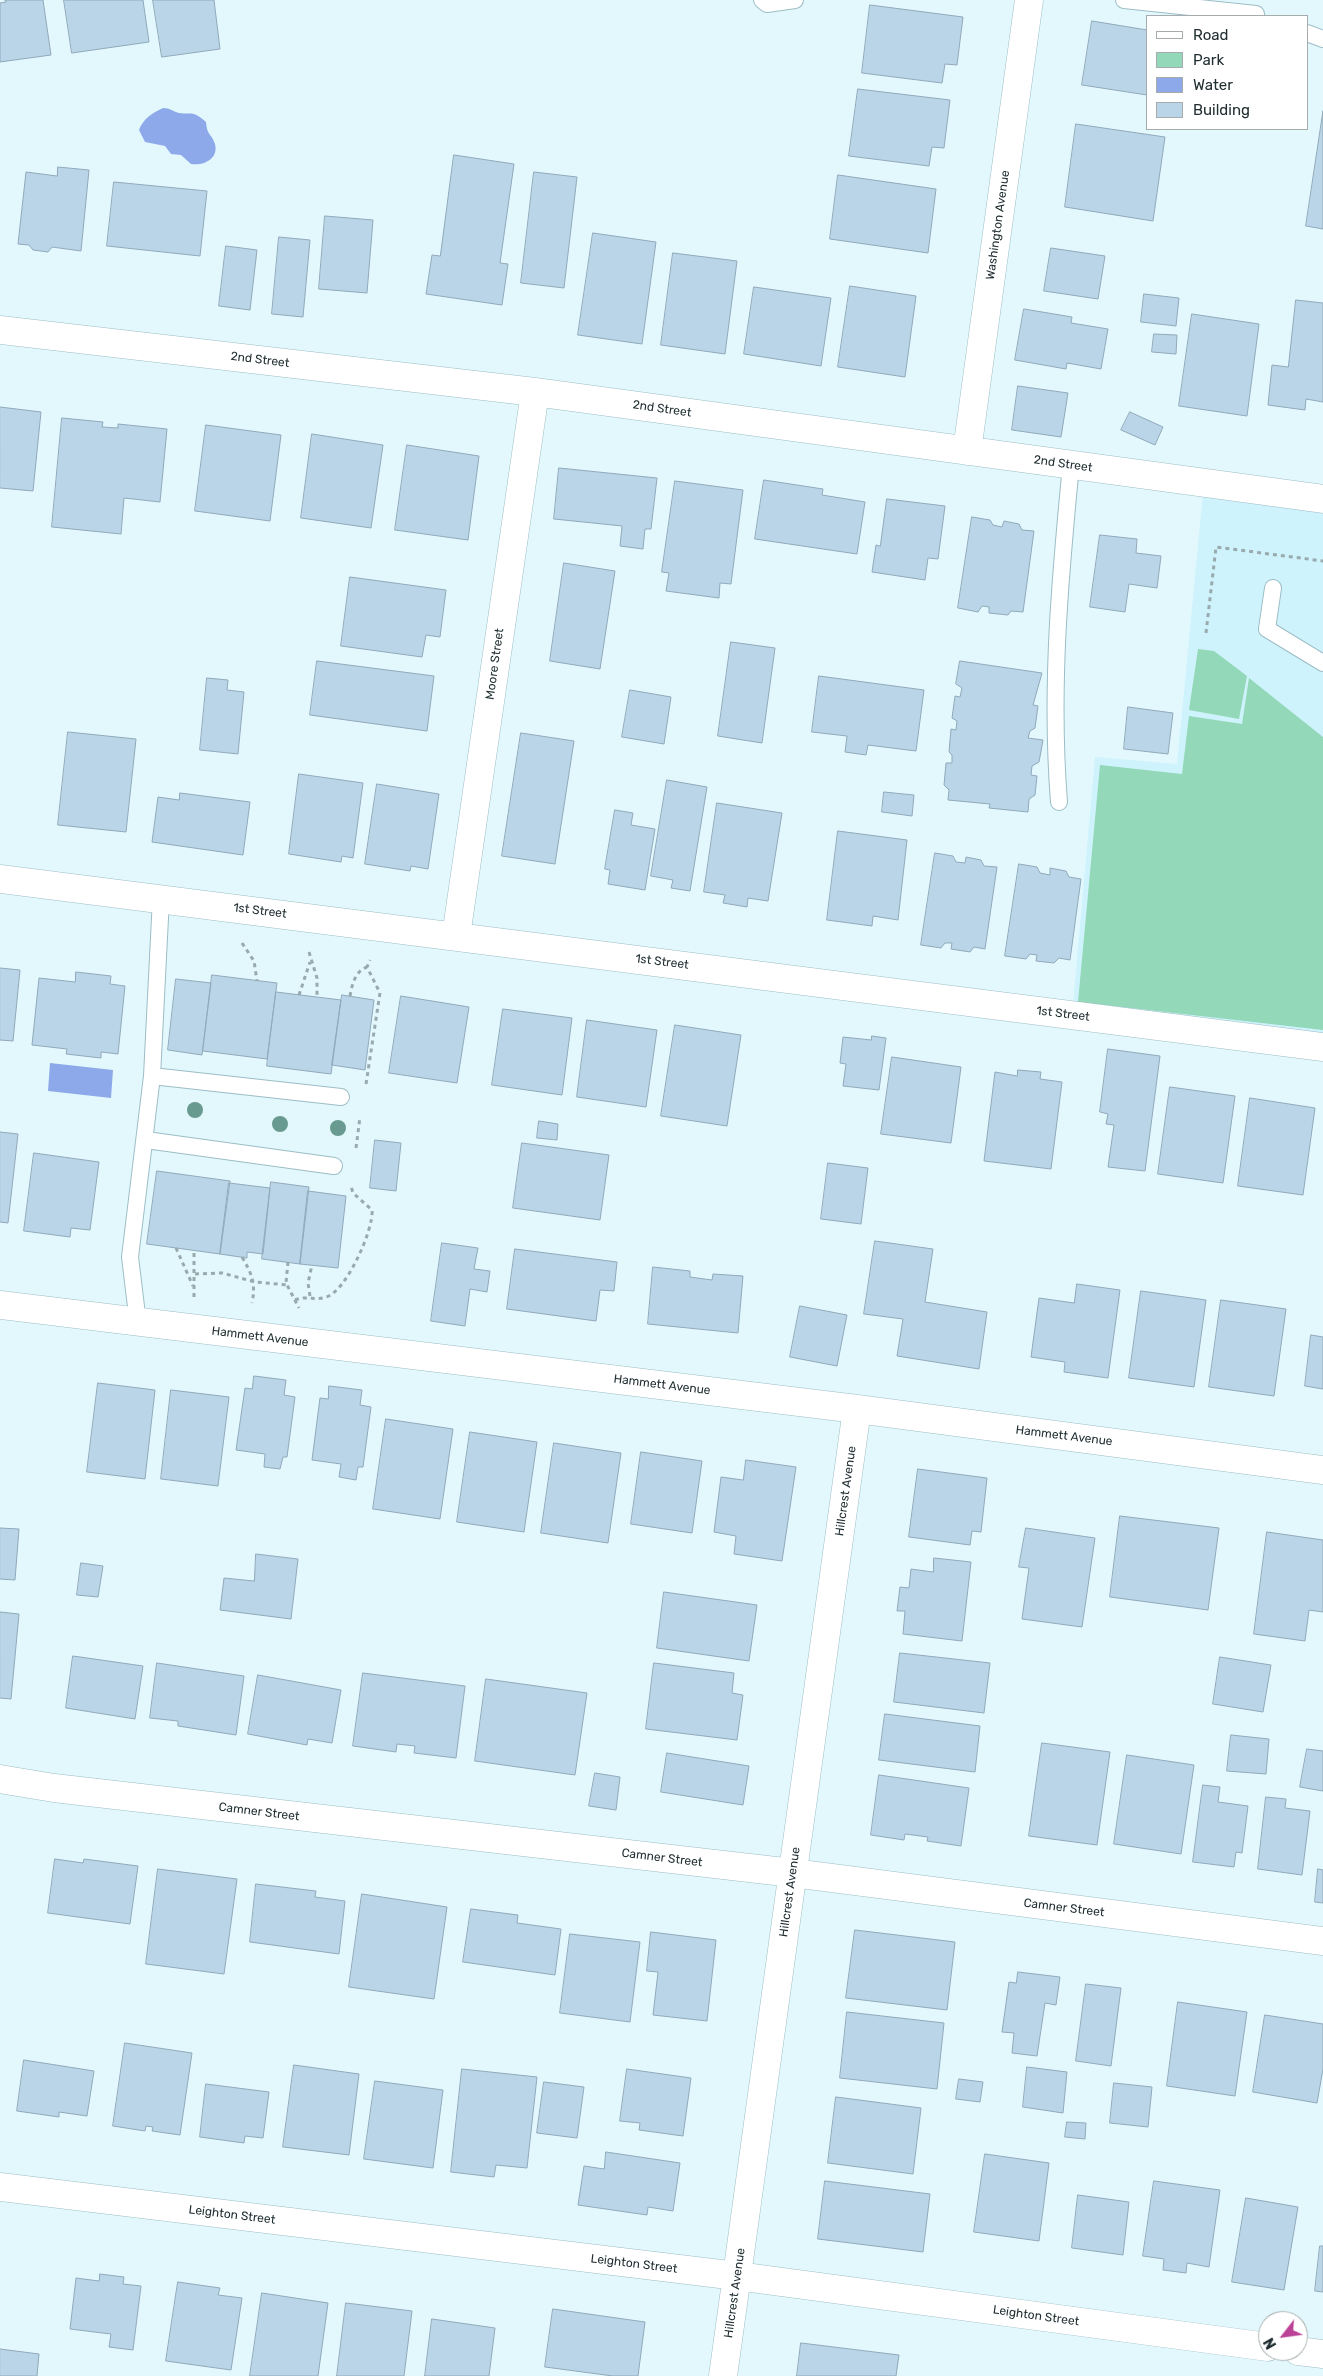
<!DOCTYPE html>
<style>
body{margin:0}
#map{position:relative;width:1323px;height:2376px;overflow:hidden;background:#e3f8fd;font-family:Rubik,sans-serif}
canvas{display:block}
.legend{position:absolute;left:1146px;top:15px;width:162px;height:115px;box-sizing:border-box;background:#fff;border:1px solid #a6acad;margin:0;padding:6px 9px;list-style:none;font-size:15px;color:#212f32}
.legend li{display:flex;align-items:center;gap:10px;height:25px}
.legend b{width:25px;border:1px solid #a6acad}
.north{position:absolute;left:1258px;top:2311px;width:50px;height:50px;box-sizing:border-box;background:#fff;border:1px solid #a6acad;border-radius:50%;rotate:240deg;font-size:14px;font-weight:700;line-height:20px;text-align:center;color:#212f32}
.north::after{content:'';display:block;margin:auto;width:18px;height:22px;background:#bb4296;clip-path:polygon(50% 0,100% 100%,50% 72%,0 100%)}
</style>
<div id="map">
<canvas width="1323" height="2376"></canvas>
<ul class="legend">
<li><b style="height:6px;background:#fff"></b>Road</li>
<li><b style="height:14px;background:#93d8b8"></b>Park</li>
<li><b style="height:14px;background:#8da9e9"></b>Water</li>
<li><b style="height:14px;background:#bbd5e8"></b>Building</li>
</ul>
<div class="north">N</div>
</div>
<script>
const g = document.querySelector('canvas').getContext('2d');
g.lineJoin = 'round';
function fillPath(path, color) { g.fillStyle = color; g.fill(path, 'evenodd'); }
function stroke(path, color, width, dash) { g.strokeStyle = color; g.lineWidth = width; g.lineCap = dash ? 'butt' : 'round'; g.setLineDash(dash || []); g.stroke(path); }
function label(font, color, halo, rows, align = 'center') {
  g.font = font + ' Rubik,sans-serif'; g.lineWidth = 5; g.setLineDash([]); g.textBaseline = 'middle'; g.strokeStyle = halo; g.fillStyle = color; for (const [text, x, y, turn = 0] of rows) {
    g.save(); g.translate(x, y); g.rotate((+turn || 0) * Math.PI / 180); g.textAlign = isNaN(turn) ? turn : align; if (halo) g.strokeText(text, 0, 0); g.fillText(text, 0, 0); g.restore();
  }
}
fillPath(new Path2D(`
 M1204,483l119,16v548l-251,-32 23,-258 82,7z`), '#cff3fc');
fillPath(new Path2D(`
 M1198,649l16,2 33,25 -8,43 -50,-9z
 M1249,678l74,59v293l-245,-28 22,-237 82,9 7,-58 53,8z`), '#93d8b8');
fillPath(new Path2D(`
 M163,108c7,0 9,3 16,5 14,2 13,-3 27,9 1,14 6,12 9,22 4,16 -13,22 -24,20l-10,-9 -10,-1 -6,-8 -20,-4 -6,-12c4,-11 13,-17 24,-22z
 M50,1063l63,7 -2,28 -63,-7z`), '#8da9e9');
const building = new Path2D(`
 M5,0h38l8,55 -51,7v-59l6,-1z
 M64,0h79l6,42 -77,11z
 M153,0h61l6,49 -58,8z
 M870,5l93,12 -6,48 -12,-1 -3,19 -80,-10z
 M1092,21l55,9v65l-65,-10z
 M858,89l92,11 -6,48 -12,-1 -3,19 -80,-10z
 M1323,111v118l-17,-3z
 M1076,124l89,13 -12,84 -88,-14z
 M454,155l60,9 -14,99 8,1 -6,41 -76,-11 6,-39 8,1z
 M58,167l31,3 -8,81 -29,-4 -4,5 -15,-2 -4,-5 -11,-1 8,-72 31,4z
 M534,172l43,5 -13,111 -43,-5z
 M838,175l98,14 -8,64 -98,-14z
 M114,182l93,9 -7,65 -93,-10z
 M325,216l48,4 -6,73 -48,-4z
 M593,233l63,9 -14,102 -64,-9z
 M279,237l31,3 -7,77 -31,-3z
 M226,246l31,4 -7,60 -31,-4z
 M1051,248l54,8 -7,43 -54,-8z
 M673,253l64,8 -12,93 -64,-9z
 M850,286l66,10 -11,81 -67,-10z
 M754,287l77,11 -10,68 -77,-12z
 M1144,294l35,4 -3,28 -35,-4z
 M1296,300l27,3v99l-17,-3 -1,11 -37,-5 4,-40 16,2z
 M1024,309l48,8 -1,6 37,6 -7,40 -34,-6 -1,6 -51,-9z
 M1192,314l67,10 -12,92 -68,-10z
 M1154,334l23,1 -1,19 -24,-2z
 M1018,386l50,7 -7,44 -49,-7z
 M0,407l41,5 -8,79 -33,-3z
 M1130,412l33,15 -8,18 -34,-15z
 M62,418l41,4 -1,5 16,1v-4l49,5 -7,73 -36,-4 -3,36 -69,-7z
 M206,425l75,10 -11,86 -75,-10z
 M312,434l71,11 -12,83 -70,-10z
 M407,445l72,11 -11,84 -73,-10z
 M559,468l98,10 -6,51h-6l-2,20 -23,-3 2,-20 -68,-7z
 M764,480l59,9 -1,6 43,7 -8,52 -102,-15z
 M675,481l68,9 -12,94 -11,-1 -1,15 -53,-7 3,-18 -7,-1z
 M887,499l58,7 -7,53 -10,-1 -3,22 -53,-8 4,-27 4,1z
 M972,517l18,3 3,5 9,2 2,-6 15,3 3,6 12,1 -11,81 -12,-1 -3,4 -19,-2v-6l-7,-1 -4,6 -20,-4z
 M1100,535l37,4 -1,14 25,3 -4,32 -28,-4 -4,28 -35,-5z
 M564,563l51,8 -15,98 -50,-8z
 M350,577l96,13 -6,47 -14,-2 -4,22 -81,-11z
 M731,642l44,6 -13,95 -44,-7z
 M317,661l117,15 -7,55 -117,-16z
 M960,661l82,12 -9,32 5,1 -3,22 -5,3 -2,7 15,2 -4,22 -7,4 -1,9 6,1 -2,19 -6,4 -1,13 -39,-4 1,-4 -42,-4 1,-10 -5,-5 2,-22h6v-8l-3,-3 2,-23 5,1 1,-9 -5,-3 3,-22 5,1 2,-9 -6,-4z
 M819,676l105,14 -8,61 -48,-6 -2,10 -21,-3 2,-16 -35,-4z
 M207,678l21,2 -1,10 17,2 -6,62 -38,-4z
 M630,690l41,7 -7,47 -42,-7z
 M1128,707l45,6 -5,41 -44,-5z
 M68,732l68,7 -10,93 -68,-7z
 M521,733l53,8 -19,123 -53,-8z
 M299,774l64,9 -10,75 -11,-2 -1,6 -52,-8z
 M667,780l40,7 -17,104 -19,-3 2,-8 -22,-4z
 M377,784l62,10 -11,75 -17,-3 -1,5 -45,-7z
 M884,792l30,3 -2,21 -30,-4z
 M180,793l70,9 -7,53 -91,-13 6,-45 21,3z
 M717,803l65,10 -14,88 -20,-3 -1,9 -24,-4 2,-8 -21,-3z
 M615,810l18,3 -2,12 24,4 -10,61 -37,-6 2,-14 -5,-1z
 M838,831l69,9 -9,80 -25,-4 -1,10 -45,-6z
 M935,853l18,3 3,6 9,1 1,-6 15,3 3,6 13,1 -12,82 -11,-2 -4,5 -19,-3 1,-6h-7l-4,5 -20,-3z
 M1019,864l18,3 3,6 10,2v-7l16,3 3,6 12,2 -11,81 -11,-2 -5,5 -18,-2 1,-6 -7,-1 -4,5 -21,-3z
 M0,968l20,2 -7,71 -13,-1z
 M76,972l35,4 -1,8 15,2 -7,68 -17,-2v6l-35,-4 1,-5 -35,-4 7,-67 36,4z
 M212,975l65,8 -10,76 -64,-8z
 M176,979l35,4 -9,72 -34,-5z
 M276,992l65,8 -10,74 -64,-8z
 M342,995l32,5 -9,70 -33,-5z
 M401,996l68,11 -12,76 -68,-10z
 M503,1009l69,9 -10,77 -70,-10z
 M587,1020l70,10 -11,77 -69,-10z
 M675,1025l66,10 -14,91 -66,-10z
 M872,1036l14,2 -7,52 -36,-4 3,-22 -6,-1 3,-26 28,3z
 M1108,1049l52,7 -15,115 -37,-4 6,-42 -8,-1 2,-10 -8,-2z
 M892,1057l69,10 -10,76 -70,-9z
 M1018,1070l23,2 -1,7 22,3 -11,87 -67,-8 11,-89 22,4z
 M1170,1087l65,9 -12,87 -65,-9z
 M1250,1098l65,10 -12,87 -65,-9z
 M539,1121l19,3 -1,16 -20,-2z
 M0,1132l18,2 -10,89 -8,-1z
 M375,1140l26,3 -5,48 -26,-3z
 M522,1143l87,12 -9,65 -87,-12z
 M34,1153l65,9 -9,68 -19,-2 -1,9 -46,-6z
 M828,1163l40,5 -7,56 -40,-5z
 M157,1171l73,10 -10,73 -73,-10z
 M271,1182l38,5 -9,77 -38,-5z
 M229,1183l41,5 -7,66 -16,-2v6l-27,-4z
 M308,1191l38,5 -8,72 -38,-4z
 M875,1241l58,8 -8,53 62,10 -8,57 -82,-13 6,-37 -39,-5z
 M442,1243l36,5 -4,21 16,2 -3,21 -17,-3 -5,37 -34,-5z
 M515,1249l102,13 -3,29 -14,-1 -4,31 -89,-12z
 M653,1267l37,4v6l22,3 1,-6 30,2 -5,57 -90,-9z
 M1077,1284l43,6 -12,88 -44,-6 1,-10 -34,-5 8,-59 35,5z
 M1141,1291l65,9 -12,87 -65,-9z
 M1221,1300l65,9 -12,87 -65,-9z
 M800,1306l47,9 -10,51 -47,-9z
 M1311,1335l12,2v52l-18,-3z
 M254,1376l32,4 -2,15 11,2 -8,60h-4l-3,12 -16,-2 1,-13 -29,-4 9,-62 7,1z
 M98,1383l57,7 -10,89 -58,-7z
 M329,1386l33,4 -2,15 11,2 -8,60h-5l-2,13 -17,-3 2,-13 -29,-4 8,-62 8,1z
 M171,1390l58,7 -11,89 -57,-7z
 M386,1419l67,10 -13,90 -67,-10z
 M470,1432l67,10 -13,90 -67,-10z
 M554,1443l67,10 -13,90 -67,-10z
 M641,1452l61,9 -10,72 -61,-9z
 M746,1460l50,7 -14,94 -48,-7 2,-18 -22,-4 7,-55 22,3z
 M918,1469l69,9 -6,54 -9,-1 -2,14 -61,-8z
 M1120,1516l99,12 -11,82 -98,-13z
 M0,1528l19,1 -4,51 -15,-1z
 M1026,1528l69,10 -13,89 -60,-8 7,-51 -10,-1z
 M1267,1532l56,8v72l-14,-2 -4,31 -51,-7z
 M256,1554l42,5 -7,60 -71,-9 4,-32 30,3z
 M934,1558l37,4 -9,79 -59,-7 2,-23h-8l3,-24 9,1 2,-19 22,3z
 M81,1563l22,3 -5,31 -21,-2z
 M664,1592l93,13 -8,56 -92,-13z
 M0,1612l19,2 -8,85 -11,-1z
 M900,1653l90,10 -6,50 -90,-11z
 M73,1656l70,10 -8,53 -69,-11z
 M1220,1657l51,8 -8,47 -50,-8z
 M157,1663l87,13 -8,59 -58,-9v-5l-28,-3z
 M654,1663l80,10 -2,20 11,2 -6,45 -91,-11z
 M363,1673l102,13 -9,72 -42,-5 1,-7 -18,-2 -1,8 -43,-6z
 M258,1675l83,15 -9,53 -24,-4 -1,6 -59,-11z
 M486,1679l101,14 -12,82 -100,-14z
 M885,1714l95,12 -5,46 -96,-12z
 M1231,1735l38,4 -3,35 -39,-3z
 M1042,1743l68,9 -13,93 -68,-9z
 M1307,1749l16,2v40l-23,-4z
 M667,1753l82,13 -6,39 -82,-13z
 M1127,1755l67,10 -13,89 -67,-10z
 M595,1773l25,4 -4,33 -27,-4z
 M879,1775l90,13 -8,58 -34,-5 1,-4 -23,-3 -1,6 -33,-5z
 M1203,1785l17,2 -2,15 30,4 -6,47 -6,-1 -2,15 -41,-5z
 M1266,1797l20,2 -1,9 25,3 -8,64 -44,-6z
 M55,1859l28,4 1,-4 54,7 -8,58 -82,-11z
 M158,1869l79,10 -13,95 -78,-10z
 M1318,1869l5,1v33l-8,-1z
 M256,1884l60,7 -1,6 30,4 -6,53 -89,-12z
 M362,1894l85,13 -13,92 -85,-12z
 M471,1909l47,6 -1,8 44,6 -6,46 -92,-13z
 M855,1930l100,12 -8,68 -101,-12z
 M651,1932l65,8 -9,81 -54,-6 5,-43 -11,-1z
 M570,1934l70,8 -10,80 -70,-9z
 M1018,1972l42,5 -4,28 -11,-2 -8,53 -25,-3 2,-20 -12,-1 7,-50 7,1z
 M1086,1984l35,4 -10,78 -35,-5z
 M1178,2002l69,10 -12,84 -68,-10z
 M847,2012l97,11 -7,66 -97,-11z
 M1265,2015l58,9v45l-6,34 -64,-11z
 M125,2043l67,10 -12,82 -28,-4 1,-4 -7,-1 -1,5 -32,-5z
 M24,2060l70,11 -7,45 -28,-4v5l-42,-6z
 M294,2065l65,9 -10,81 -66,-8z
 M1027,2067l40,5 -4,41 -40,-6z
 M462,2069l75,8 -10,91 -31,-3 -2,12 -43,-5z
 M627,2069l64,9 -8,58 -44,-6 1,-7 -20,-2z
 M959,2079l24,3 -3,20 -24,-3z
 M375,2081l68,9 -10,78 -69,-9z
 M544,2082l40,5 -7,51 -40,-5z
 M1114,2083l38,4 -4,40 -38,-4z
 M206,2084l63,8 -6,46 -18,-2 -1,7 -44,-6z
 M836,2097l85,11 -8,66 -85,-11z
 M1067,2122l19,1 -1,16 -20,-2z
 M606,2152l74,11 -7,48 -25,-4 -1,8 -69,-10 6,-39 20,3z
 M985,2154l64,9 -10,78 -65,-9z
 M825,2181l105,13 -7,58 -105,-13z
 M1154,2181l66,9 -11,77 -22,-4 -1,10 -23,-3 1,-11 -21,-3z
 M1078,2195l51,7 -6,53 -51,-7z
 M1246,2198l52,9 -14,83 -52,-8z
 M1320,2246h3v46l-8,-1z
 M100,2274l24,3 -1,7 18,2 -8,64 -24,-3 2,-13 -41,-5 6,-51 23,3z
 M178,2282l42,6 -2,7 24,3 -11,72 -65,-9z
 M262,2293l66,10 -10,73h-68z
 M346,2303l66,8 -8,65h-67z
 M553,2309l92,13 -7,54h-25l-68,-9z
 M432,2319l63,9 -6,48h-64z
 M801,2343l98,12 -3,21h-99z
 M0,2349l39,5 -2,22h-37z`);
fillPath(building, '#bbd5e8');
stroke(building, '#90a9bb', 1);
const lane = new Path2D(`
 M762,0l5,4 28,-4
 M1124,0l132,14
 M1307,33l16,6
 M1273,588l-6,41 56,34
 M1059,802c-9,-114 1,-224 12,-337
 M152,1076l189,21
 M146,1140l188,26
 M138,1323l-8,-66 22,-181 9,-178`);
const street = new Path2D(`
 M0,330l535,62 788,107
 M967,451l62,-451
 M0,879l1323,168
 M456,936l79,-544
 M0,1305l857,104 466,61
 M0,1779l54,9 739,85 530,68
 M0,2187l737,89 531,71
 M1298,2351l25,3
 M723,2376l134,-967`);
stroke(lane, '#9cbdc6', 18);
stroke(street, '#9cbdc6', 29);
stroke(new Path2D(`
 M1206,633l10,-86 107,14
 M242,943l12,18 3,20
 M309,952l8,26v19
 M299,995l11,-33
 M350,996c2,-11 5,-25 17,-29
 M366,1084l14,-91 -13,-26 3,-7
 M356,1148l4,-31
 M176,1248l17,38
 M242,1257c10,17 14,27 10,46
 M288,1262l-2,21 13,25
 M195,1274l27,-1 33,9 33,3
 M310,1296l-2,-13 4,-18
 M194,1297v-46
 M295,1300c13,-5 20,1 31,-3 20,-5 48,-68 46,-87l-19,-17 -2,-7`), '#98aaae', 3, [4, 4]);
stroke(lane, '#fff', 16);
stroke(street, '#fff', 28);
g.fillStyle = '#699a8f';
for (const [x, y] of [
 [195,1110],
 [280,1124],
 [338,1128]
]) { g.beginPath(); g.arc(x, y, 8, 0, 2 * Math.PI); g.fill(); }
label('12px', '#212f32', '#fff', [
 ["Washington Avenue",998,225,-82],
 ["2nd Street",260,360,7],
 ["2nd Street",662,409,8],
 ["2nd Street",1063,464,8],
 ["Moore Street",495,664,-82],
 ["1st Street",260,911,7],
 ["1st Street",662,962,7],
 ["1st Street",1063,1014,7],
 ["Hammett Avenue",260,1337,7],
 ["Hammett Avenue",662,1385,7],
 ["Hammett Avenue",1064,1436,7],
 ["Hillcrest Avenue",846,1491,-82],
 ["Camner Street",259,1812,7],
 ["Camner Street",662,1858,7],
 ["Hillcrest Avenue",790,1892,-82],
 ["Camner Street",1064,1908,7],
 ["Leighton Street",232,2215,7],
 ["Leighton Street",634,2264,7],
 ["Hillcrest Avenue",735,2293,-82],
 ["Leighton Street",1036,2316,8]
]);
</script>
